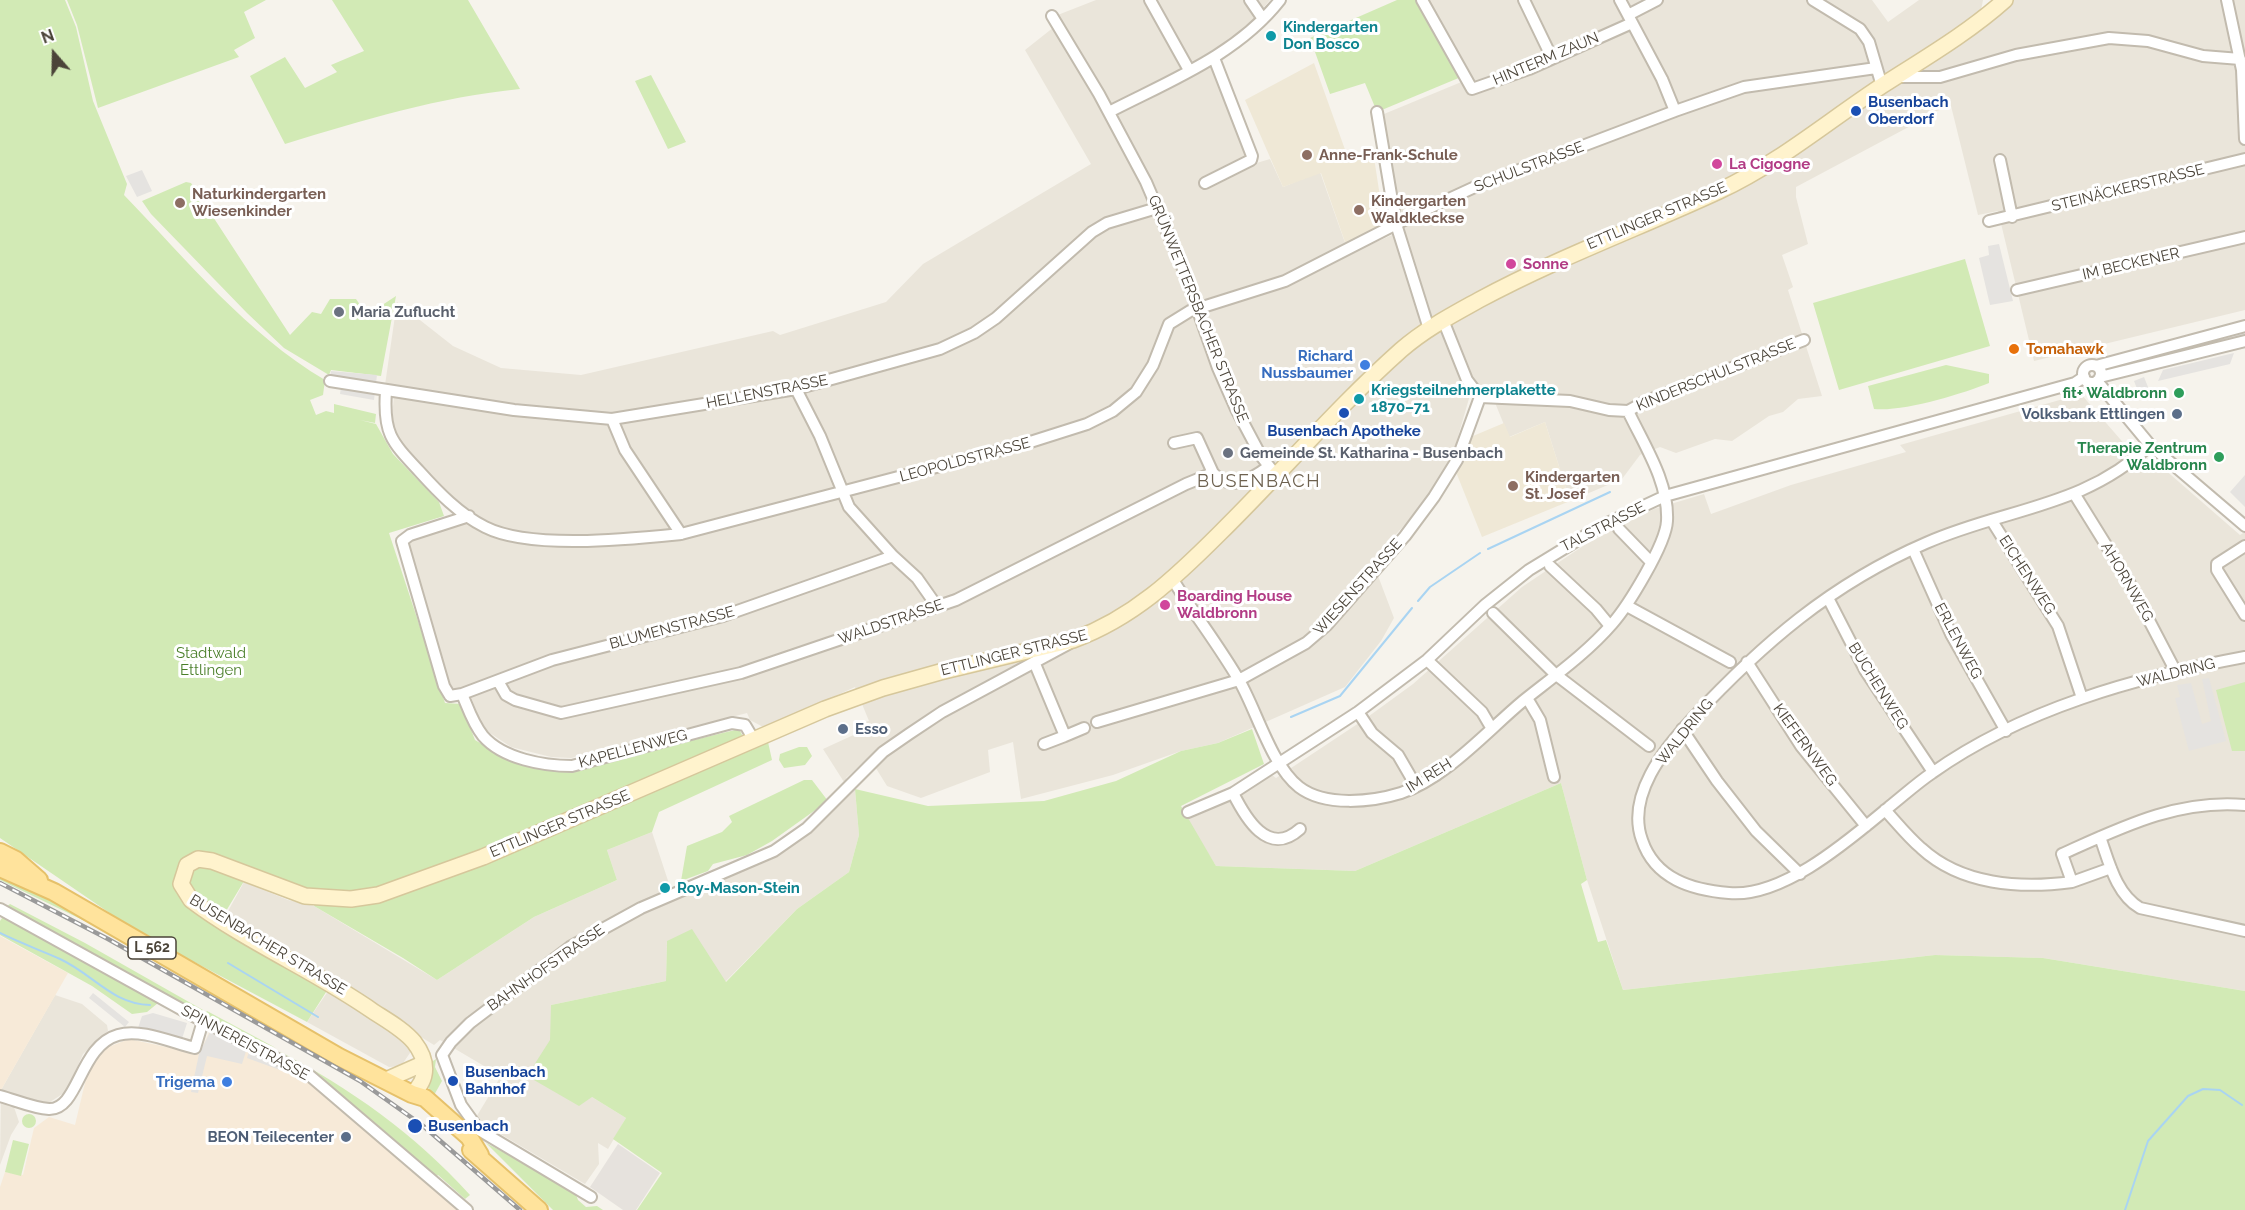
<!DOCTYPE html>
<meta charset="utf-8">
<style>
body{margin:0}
#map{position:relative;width:2245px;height:1210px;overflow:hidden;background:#f6f3ec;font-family:Raleway,sans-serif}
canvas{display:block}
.north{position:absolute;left:24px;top:24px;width:60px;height:60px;-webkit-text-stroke:4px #fff;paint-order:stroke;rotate:340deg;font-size:16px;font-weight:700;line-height:24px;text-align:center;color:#4b4439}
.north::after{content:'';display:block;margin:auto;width:21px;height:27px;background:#4b4439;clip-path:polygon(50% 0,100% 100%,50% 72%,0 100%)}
</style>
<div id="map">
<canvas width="2245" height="1210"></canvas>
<div class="north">N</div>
</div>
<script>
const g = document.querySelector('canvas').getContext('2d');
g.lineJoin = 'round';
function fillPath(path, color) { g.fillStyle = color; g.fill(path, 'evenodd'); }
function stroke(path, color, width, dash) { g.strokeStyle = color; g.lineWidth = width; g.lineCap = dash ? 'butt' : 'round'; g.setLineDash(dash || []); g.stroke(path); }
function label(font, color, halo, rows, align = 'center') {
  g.font = font + ' Raleway,sans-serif'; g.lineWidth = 6; g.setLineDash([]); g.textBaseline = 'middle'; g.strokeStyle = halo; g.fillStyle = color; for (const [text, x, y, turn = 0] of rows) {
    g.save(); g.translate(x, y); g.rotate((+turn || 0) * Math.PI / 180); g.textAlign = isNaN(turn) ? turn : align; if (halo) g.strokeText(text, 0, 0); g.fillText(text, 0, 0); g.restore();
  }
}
fillPath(new Path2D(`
 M1096,0h174l-23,27 -40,28 43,110 20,-6 13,28 37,-15 29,82 52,-23 -17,-117 87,-36 -43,-78h444l16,22 31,-22h64l-2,10 6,13 26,-23h232v310l-211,51 -36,-150 -20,4 -27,-109 -34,12 1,4 -122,65v10l12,47 -26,11 11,32 -5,3 34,106 -24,3 -15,13 -14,4 -37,25 -17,-2 -39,14 -16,-6 -20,8 -18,24 -52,22 -25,-79 -36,15 -20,-49 -19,7 -19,66 -26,42 -53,57 22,58 -13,23 -36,46 -127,56 -37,8 -68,24 -92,24 -8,-57 -25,8 2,22 -69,26 -34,-12 -18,-29 -23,21 9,11 4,46 -10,37 -52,37 -72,73 -58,-41 -1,40 -115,24 41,92 34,21 -18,31 -10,-6 1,21 -14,20 -110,-65 26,-43 -61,-36 -6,5 -13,-8 -20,29 -12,1 -82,-45 30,-44 -110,-65 17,-31 44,18 26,6 123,74 97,-63 83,-37 -10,-30 45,-18 22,67 104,-44 28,-18 45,-44 -28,-44 37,-17 -2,-8 11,-3 -14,-34 -90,41 -15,-8 -3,-7 -176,45 -20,-1 -40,-10 -24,-16 -8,-13 -12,-32 -14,4 -5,-6 -42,-138 3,-6 48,-17 10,-1 8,-9 -32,-22 -42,-46 -10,-18 4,-41 -10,-1 12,-83 56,44 48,22 80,7 192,-44 7,4 106,-33 37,-38 168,-100 -66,-114 29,-23 -4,-9z
 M2081,394l59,68h16l84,73 5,-3v459l-202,-33 -108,-3 -312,35 -36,-110 -26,-97 -206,88 -139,-5 -29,-46 50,-23v-3l35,-19 4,3 89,-59 48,-35 109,-97 64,-43 68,-35 50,-15 7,20 80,-29 115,-33 -6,-7z
 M55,995l27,9 25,21 1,6 -25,23 -16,37 -20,13 -31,-8 -3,8 6,18 -8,13 -11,30 1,-75z`), '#eae5da');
fillPath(new Path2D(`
 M0,936l68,37 -67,117h-1z
 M210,1030l97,46 155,134h-462v-23l5,-15 18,3 11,-47 15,-11 26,8 14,-59 17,-18 23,-9 70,15z`), '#f7ead8');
fillPath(new Path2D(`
 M618,1144l42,29 -24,37h-13l-33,-23z`), '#e6e2dd');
fillPath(new Path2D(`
 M1314,63l34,95 25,-7 11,72 -38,22 -25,-72 -38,14 -38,-87z
 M1545,422l25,79 -88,36 -26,-65 17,-36 31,-13 6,14z`), '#efe8d6');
fillPath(new Path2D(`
 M0,0h65l11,27 17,74 34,83 -3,11c64,66 122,138 201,185l-2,15 -13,5 6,15 10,-4 8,2v-9l42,10 -1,9 -15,-3 16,4 17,30 46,48 5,14 -55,17 56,170 16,1 14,36 34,20 53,12 177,-43 11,21 18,-8 4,18 -113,52 -7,20 -45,18 10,30 -83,37 -97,63 -34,-22 -89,-52 6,-13 -21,-5 -47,-20 -35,58 111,63 -21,33 -171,-91 -136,-93z
 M67,0h199l-22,12 11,26 -21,12 5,7 -141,51 -21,-83z
 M332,0h136l52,89c-81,8 -157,31 -235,55l-35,-68 35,-19 20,31 32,-16 -6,-7 33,-14z
 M1397,0h19l20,28 25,49 -84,35 -12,-29 -35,11 -20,-56z
 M651,75l35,67 -18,7 -33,-68z
 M186,182l5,1 99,152 22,-23 9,2 9,-15h26l11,16 29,-19 -15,80 -50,-6 -2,5 -45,-27 -37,-35 -96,-99 -9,-13z
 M1965,259l25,87 -151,44 -26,-87z
 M1946,365l43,9v9c-27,11 -86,29 -115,26l-6,-23z
 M2245,682v69h-13l-16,-61z
 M1252,729l12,35 -83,42 35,60 139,5 206,-88 26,97 -6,4 17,58 8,-2 17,50 312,-35 108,3 202,33v219h-1608l25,-37 -49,-34 13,-21 -34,-21 -13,9 -52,-30 23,-36 1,-35 115,-24 1,-40 25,-12 34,53 71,-73 52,-37 10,-37 -4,-46 73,17 116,-5 72,-20 65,-30 37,-8z
 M799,747h8l5,9 -7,9 -21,3 -5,-8 1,-6z
 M804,780h8l16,21 -56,40 -25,14 -34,9 -5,7 -27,10 6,-35 35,-14 10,-10 -3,-6z
 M0,872l139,74 -2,4 -44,-25 -93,-45z
 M10,904l75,39 118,67 -3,6 -194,-109z
 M4,915l154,88 -11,9 -15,2 -40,-28 -92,-51v-14z
 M207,1011l69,37 -74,-31z
 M279,1051c72,38 135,82 191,144l-5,4 -27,-24 -3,3 -122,-105z
 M436,1059l-1,8 7,14 -9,16 -6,-13 3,-21z
 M22 1121a7 7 0 1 1 14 0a7 7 0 1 1-14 0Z
 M13,1140l16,4 -8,32 -16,-4z
 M486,1143l88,46 4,11 8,7 11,-1 6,4h-50z`), '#d2eab5');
fillPath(new Path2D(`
 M142,170l10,21 -15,6 -11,-21z
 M1999,244l14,57 -23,4 -11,-47 10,-3 -1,-9z
 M2245,326v15l-131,32 -1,-13z
 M2234,353l-4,11 -72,17 5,-11z
 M331,371l46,4 -3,25 -34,-6 2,-14 -12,-3z
 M2144,377l6,15 -10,4 -6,-15z
 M2245,475v32l-15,-15z
 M2209,678l17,63 -37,10 -14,-53 5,-1 -3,-12 14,-2 11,41 9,-3 -9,-42z
 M93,993l36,29 -4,5 -36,-29z
 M153,1013l34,10 -6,19 -44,-11 5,-15z
 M210,1032l37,16 -5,16 -35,-8 -9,37 -7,-1 8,-38z
 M250,1049l41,19 -3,5 -41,-15z`), '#e5e3e0');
stroke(new Path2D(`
 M1488,549l122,-57
 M1418,601l12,-14 50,-34
 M1291,717l49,-21 72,-88
 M0,933c20,10 40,17 60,26 33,15 52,45 90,46
 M228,963l90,54
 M2125,1210l23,-69 40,-45 15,-7 17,1 22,15`), '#a9d4f2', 2);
const minor = new Path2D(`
 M1150,0l39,70
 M1250,0l13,19
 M1422,0l50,89 57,-20 103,-46
 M1524,0l28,58
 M1620,0l42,79 13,32
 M1813,0l47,29 9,13 13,44
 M2227,0l15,70 3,69
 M1628,15l29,-15
 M1052,16l47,78 47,88 38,89 34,97 18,41 25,47 11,14
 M1897,77h43l76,-22 93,-17 39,3 55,15 37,3
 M1109,112c60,-31 128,-57 171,-112
 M1377,112l19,112 33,105
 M2000,160l12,57
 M1205,183l46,-23 1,-4 -38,-98
 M1989,221l256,-62
 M2017,290l228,-53
 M2083 374a9 9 0 1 1 18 0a9 9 0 1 1-18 0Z
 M2096,366l149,-40
 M2100,377l145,-36
 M330,381l184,29 98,9 184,-30 144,-40 34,-16 22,-15 96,-86 15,-9 50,-15
 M2097,381l53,64 95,81
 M796,389l24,47 29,71 44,49 24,22 19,27
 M386,391c-3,42 5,50 33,80 19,21 40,43 66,56 45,23 146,12 196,7l343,-90 63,-20 26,-13 23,-19 17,-27 16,-41 21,-13 95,-30 127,-65 65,-30 198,-75 69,-24 132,-19
 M1628,411l16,-9 160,-62
 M612,419l13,31 56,84
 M1174,443l23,-5 16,35
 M2150,445c-66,63 -145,63 -224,98 -95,41 -164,101 -234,176 -28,30 -66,77 -50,121 13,39 50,50 87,53 54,5 120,-53 160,-86 14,-11 28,-24 43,-34 90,-64 205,-96 313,-116
 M2075,495l54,87 47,90
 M469,516l-59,19 -8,6 42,145 6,10 12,-2 90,-34 171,-44 170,-60
 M1992,521l66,105 24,72
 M1619,529l31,32
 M2245,546l-28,18v6l28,45
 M1913,549l38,85 55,97
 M1550,566l46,43 14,17
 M1173,580c21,34 47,67 67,102 17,30 32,84 59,105 26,20 73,15 102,6 45,-15 86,-62 122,-92 30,-24 64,-48 89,-77 16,-18 54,-80 55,-103 2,-39 -23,-76 -39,-110l-19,-1 -39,-9 -90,-4 -13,-17 -24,-60
 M1828,598l37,72 68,102
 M1627,606l103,56
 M1493,613l62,61 94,72
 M1427,660l55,52 10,17
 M1747,662l54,84 65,80
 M1035,664l30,72 -21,8
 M498,681l8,14 9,5 46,13 180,-40 215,-73 230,-116 27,-11c18,19 37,7 55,-6
 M462,694c6,14 11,30 21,42 20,23 61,30 89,30l160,-43 13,2 9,15
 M1527,698l13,22 14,57
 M1358,712l14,21 26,22 18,31
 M1097,722l142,-42 67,-37 21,-18 78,-89 29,-39 23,-37 23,-63
 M1682,729l35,52 39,50 44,43
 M1065,736l19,-8
 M1233,793c12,24 35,65 67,36
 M1885,810c12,13 23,27 36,38 40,37 99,41 151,34l-10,-28c60,-27 116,-55 183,-49
 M1188,812l45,-19 125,-81 69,-52 58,-55 44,-35 72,-44 64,-30 410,-113 9,-6
 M2100,837c9,25 16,57 40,71l105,23
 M2072,882l39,-14
 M0,909l199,110 110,56 158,135
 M442,1055l9,-13 19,-19 100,-76 71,-39 133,-57 33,-23 76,-76 26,-18 33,-22 128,-69
 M442,1055l19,50 18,25 112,67
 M0,1096c15,4 33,12 49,13 30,1 30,-63 69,-74 23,-7 55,8 77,13l8,-27`);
const secondary = new Path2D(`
 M386,1080l34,-15
 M412,1094c17,-15 16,-34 2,-52 -10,-12 -26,-21 -40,-30 -58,-41 -126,-69 -183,-112l-10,-16 6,-19 11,-6 14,2 93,35 46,3 27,-4 105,-38 342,-148 58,-21 57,-16 133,-32c60,-22 102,-62 147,-107 61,-60 117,-126 181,-183 24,-21 51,-35 78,-50 78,-42 160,-72 240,-109 60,-28 109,-70 164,-106 42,-27 85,-52 122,-85`);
const primary = new Path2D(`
 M0,852l16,8 23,20
 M0,868l54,24 285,165 73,37 13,4 44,39 11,18
 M471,1150l68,60`);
stroke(minor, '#c2bbae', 14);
stroke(secondary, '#d6c79b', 18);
stroke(primary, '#e6c16a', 20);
stroke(minor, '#fff', 10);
stroke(secondary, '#fff3cd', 15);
stroke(primary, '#ffe39c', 16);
const rail = new Path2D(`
 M0,883l108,56 252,142 62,44 98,85`);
stroke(rail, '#9a9a9a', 4.5);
stroke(rail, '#fff', 2, [7]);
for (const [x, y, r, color] of [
 [1271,36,6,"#0f9aa8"],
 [1856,111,6,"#1a4fb4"],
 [1307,155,6,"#8d6e63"],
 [1717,164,6,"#d1479c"],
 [180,203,6,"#8d6e63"],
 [1359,210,6,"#8d6e63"],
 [1511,264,6,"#d1479c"],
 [339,312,6,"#6b7280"],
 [2014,349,6,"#e8710a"],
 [1365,365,6,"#3f7fe0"],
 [2179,393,6,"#2e9e5b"],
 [1359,399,6,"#0f9aa8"],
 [1344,413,6,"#1a4fb4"],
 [2177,414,6,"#5c6f8a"],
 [1228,453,6,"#6b7280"],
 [2219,457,6,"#2e9e5b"],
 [1513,486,6,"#8d6e63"],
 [1165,605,6,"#d1479c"],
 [843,729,6,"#5c6f8a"],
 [665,888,6,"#0f9aa8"],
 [453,1081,6,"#1a4fb4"],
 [227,1082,6,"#3f7fe0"],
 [415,1126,8,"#1a4fb4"],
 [346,1137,6,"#5c6f8a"]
]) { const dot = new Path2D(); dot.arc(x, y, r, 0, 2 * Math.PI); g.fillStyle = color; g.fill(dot); stroke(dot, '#fff', 2); }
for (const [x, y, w] of [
 [152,948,48]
]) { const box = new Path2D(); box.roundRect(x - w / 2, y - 11, w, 22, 4.5); g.fillStyle = '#fff'; g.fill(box); stroke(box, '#4b4439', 1.5); }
label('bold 14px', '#4b4439', null, [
 ["L 562",152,948]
]);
label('bold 15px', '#0d838f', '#fff', [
 ["Kindergarten",1283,27],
 ["Don Bosco",1283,44],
 ["Kriegsteilnehmerplakette",1371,390],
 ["1870–71",1371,407],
 ["Roy-Mason-Stein",677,888]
], 'left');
label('15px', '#4b4439', '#fff', [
 ["HINTERM ZAUN",1546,59,-23],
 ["SCHULSTRASSE",1529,167,-21],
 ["STEINÄCKERSTRASSE",2128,188,-14],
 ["ETTLINGER STRASSE",1657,216,-23],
 ["IM BECKENER",2131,264,-13],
 ["GRÜNWETTERSBACHER STRASSE",1198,309,68],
 ["KINDERSCHULSTRASSE",1716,375,-22],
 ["HELLENSTRASSE",767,392,-11],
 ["LEOPOLDSTRASSE",965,460,-15],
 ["TALSTRASSE",1603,527,-27],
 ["EICHENWEG",2027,575,57],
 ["AHORNWEG",2127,582,60],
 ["WIESENSTRASSE",1358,587,-48],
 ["WALDSTRASSE",891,622,-19],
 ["BLUMENSTRASSE",672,628,-15],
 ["ERLENWEG",1958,641,62],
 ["ETTLINGER STRASSE",1014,653,-14],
 ["WALDRING",2176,673,-14],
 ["BUCHENWEG",1878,686,58],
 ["WALDRING",1685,732,-51],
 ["KIEFERNWEG",1805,745,54],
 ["KAPELLENWEG",633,749,-15],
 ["IM REH",1429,776,-32],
 ["ETTLINGER STRASSE",560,824,-23],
 ["BUSENBACHER STRASSE",268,945,31],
 ["BAHNHOFSTRASSE",546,968,-35],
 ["SPINNEREISTRASSE",245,1043,28]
]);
label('bold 15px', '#164399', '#fff', [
 ["Busenbach",1868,102],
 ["Oberdorf",1868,119],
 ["Busenbach Apotheke",1344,431,"center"],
 ["Busenbach",465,1072],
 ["Bahnhof",465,1089],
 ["Busenbach",428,1126]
], 'left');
label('bold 15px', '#785e54', '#fff', [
 ["Anne-Frank-Schule",1319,155],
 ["Naturkindergarten",192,194],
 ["Wiesenkinder",192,211],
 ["Kindergarten",1371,201],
 ["Waldkleckse",1371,218],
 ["Kindergarten",1525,477],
 ["St. Josef",1525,494]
], 'left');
label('bold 15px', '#b23c85', '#fff', [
 ["La Cigogne",1729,164],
 ["Sonne",1523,264],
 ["Boarding House",1177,596],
 ["Waldbronn",1177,613]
], 'left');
label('bold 15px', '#5b616d', '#fff', [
 ["Maria Zuflucht",351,312],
 ["Gemeinde St. Katharina - Busenbach",1240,453]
], 'left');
label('bold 15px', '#c56008', '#fff', [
 ["Tomahawk",2026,349]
], 'left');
label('bold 15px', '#366cbe', '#fff', [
 ["Richard",1353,356],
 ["Nussbaumer",1353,373],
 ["Trigema",215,1082]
], 'right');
label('bold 15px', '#27864d', '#fff', [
 ["fit+ Waldbronn",2167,393],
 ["Therapie Zentrum",2207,448],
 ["Waldbronn",2207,465]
], 'right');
label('bold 15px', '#4e5e75', '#fff', [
 ["Volksbank Ettlingen",2165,414],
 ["Esso",855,729,"left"],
 ["BEON Teilecenter",334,1137]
], 'right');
label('15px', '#4a7f2a', '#fff', [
 ["Stadtwald",211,653],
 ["Ettlingen",211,670]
]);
g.letterSpacing = '1.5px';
label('18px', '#6e6250', '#fff', [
 ["BUSENBACH",1259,482]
]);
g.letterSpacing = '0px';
</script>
